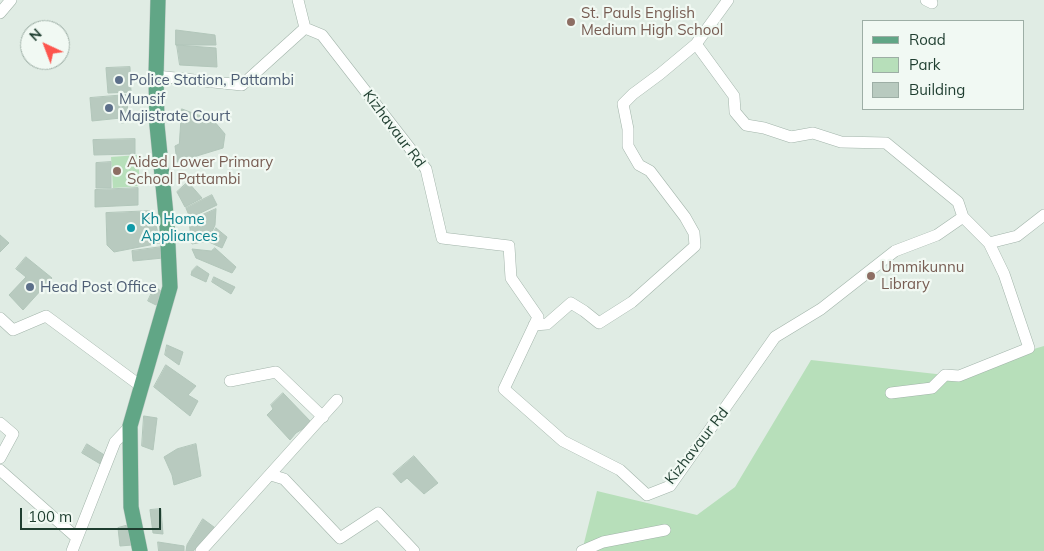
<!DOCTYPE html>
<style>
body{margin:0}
#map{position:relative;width:1044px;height:551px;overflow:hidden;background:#e0ece4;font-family:Mulish,sans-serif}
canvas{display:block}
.legend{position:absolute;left:862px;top:20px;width:162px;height:90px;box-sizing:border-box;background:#f1f9f3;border:1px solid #9daea5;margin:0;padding:6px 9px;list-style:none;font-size:15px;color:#1f3e30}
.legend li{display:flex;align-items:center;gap:10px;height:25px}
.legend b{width:25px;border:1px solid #9daea5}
.north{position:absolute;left:20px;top:20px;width:50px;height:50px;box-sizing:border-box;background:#f1f9f3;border:1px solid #9daea5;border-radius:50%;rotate:317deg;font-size:14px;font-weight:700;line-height:20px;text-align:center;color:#1f3e30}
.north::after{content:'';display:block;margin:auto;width:18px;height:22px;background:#fd554d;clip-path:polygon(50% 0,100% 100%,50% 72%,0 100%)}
.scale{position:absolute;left:20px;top:508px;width:141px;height:22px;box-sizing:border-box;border:2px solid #1f3e30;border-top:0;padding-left:6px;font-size:15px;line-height:18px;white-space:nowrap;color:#1f3e30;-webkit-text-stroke:4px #f1f9f3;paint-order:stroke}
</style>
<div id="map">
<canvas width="1044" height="551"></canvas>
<ul class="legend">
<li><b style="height:6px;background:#61a686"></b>Road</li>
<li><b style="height:14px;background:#b7dfba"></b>Park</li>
<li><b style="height:14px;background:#b8cabf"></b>Building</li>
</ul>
<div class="north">N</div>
<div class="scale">100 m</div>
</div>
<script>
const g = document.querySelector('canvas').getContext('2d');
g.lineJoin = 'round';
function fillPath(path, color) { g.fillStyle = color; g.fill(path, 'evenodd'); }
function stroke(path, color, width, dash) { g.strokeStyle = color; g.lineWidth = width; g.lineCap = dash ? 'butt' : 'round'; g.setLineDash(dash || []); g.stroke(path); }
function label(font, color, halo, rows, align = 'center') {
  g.font = font + ' Mulish,sans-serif'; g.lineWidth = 4.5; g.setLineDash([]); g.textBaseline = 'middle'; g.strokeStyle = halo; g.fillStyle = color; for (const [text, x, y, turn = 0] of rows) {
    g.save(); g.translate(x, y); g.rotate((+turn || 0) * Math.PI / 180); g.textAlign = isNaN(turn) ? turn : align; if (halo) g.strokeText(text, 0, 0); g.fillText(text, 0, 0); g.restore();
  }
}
fillPath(new Path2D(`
 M138,155l2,31 -27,2 -2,-31z
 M1044,346v205h-462l15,-60 100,24 38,-28 76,-127 134,15z`), '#b7dfba');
const building = new Path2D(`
 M176,30l39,5 1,10h-40z
 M177,45l39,3 1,19 -37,-2z
 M130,67l1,25 -23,1 -2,-25z
 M126,95l3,27 -8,1v-5l-29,3 -2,-23z
 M182,109l32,12 11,13 -2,14 -46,14 -2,-16 4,-2z
 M135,139v15l-41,1 -1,-15z
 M111,162v26h-15v-25z
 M188,182l14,16 -17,9 -8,-15z
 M138,188v17l-43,2v-17z
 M212,195l5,10 -27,13 -4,-10z
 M216,209l-1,16 -7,16 -16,3 -3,-23z
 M153,211l7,32 -46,9 -7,-7 -1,-32z
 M216,228l11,9 -5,11 -13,-6z
 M0,235l9,8 -9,9z
 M162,247l1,11 -30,3 -1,-10z
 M215,248l21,19 -4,6 -36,-15 -4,-9 19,2z
 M26,257l26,21 -29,32 -14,-15 17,-18 -10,-8z
 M197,266l12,8 -3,8 -15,-7 1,-4z
 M214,277l21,10 -4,7 -19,-12z
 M155,286l9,8 -8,11 -8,-4z
 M167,345l16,7 -4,13 -14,-10z
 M166,365l30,21 -8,9 10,6 -8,15 -36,-29z
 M283,393l29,30 -16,10 -6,7 -23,-25 6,-6 -2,-4z
 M144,416l13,2 -4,32 -11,-4z
 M87,444l19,12 -4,9 -20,-12z
 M196,444l5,32 -27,9 -2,-10 -8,-18 13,-8z
 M414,456l24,27 -14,11 -17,-16 -6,5 -8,-9z
 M161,509l2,25 -10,-1 -3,-23z
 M203,519l15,11 -25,21h-7l1,-6z
 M129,525l3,20 -12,1 -2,-18z
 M158,542l26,4v5h-25z`);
fillPath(building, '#b8cabf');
stroke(building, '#b2c6ba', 1);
const minor = new Path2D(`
 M298,0l7,28
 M926,0l6,3
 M0,13l11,-13
 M696,44l38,52 1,16 11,13 18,3 27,9 22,-4 28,9 45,1 72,59 5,15
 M156,76l86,9 63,-57 17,7 104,134 16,69 67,8 2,32 27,39 -34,72 59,52 57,29 27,25 23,-9 105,-149 46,-28 74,-58 42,-16 26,-18 26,26 28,-7 27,-21
 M0,318l13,12 33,-14 96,71
 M534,325l13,-1 24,-21 13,8 15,12 33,-21 63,-56 -1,-13 -9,-16 -35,-46 -11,-6 -11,-19v-17l-5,-25 10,-10 27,-20 36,-30 32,-44
 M230,381l46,-9 47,45
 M891,393l41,-5 13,-13 14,1 70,-28 -25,-74 -15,-31
 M0,423l13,11 -13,24
 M0,470l77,68
 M271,475l13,4 56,59 38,-25 36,38
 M72,551l43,-109 15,-16
 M201,551l136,-151
 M582,551l21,-9 62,-12`);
const major = new Path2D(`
 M140,551l-9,-44 -1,-81 40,-139 -3,-62 -10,-100 -1,-49 2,-76`);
stroke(minor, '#a2b4aa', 12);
stroke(major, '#c0c9c5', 16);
stroke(minor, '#fff', 11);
stroke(major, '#61a686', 15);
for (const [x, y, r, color] of [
 [571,22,5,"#8d6e63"],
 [119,80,5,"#5c6f8a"],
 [109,108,5,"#5c6f8a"],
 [117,171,5,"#8d6e63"],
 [131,228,5,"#0f9aa8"],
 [871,276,5,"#8d6e63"],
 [30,287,5,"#5c6f8a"]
]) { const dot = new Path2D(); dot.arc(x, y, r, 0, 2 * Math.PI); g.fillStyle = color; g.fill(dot); stroke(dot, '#f1f9f3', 2); }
label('15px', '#785e54', '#f1f9f3', [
 ["St. Pauls English",581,13],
 ["Medium High School",581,30],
 ["Aided Lower Primary",127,162],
 ["School Pattambi",127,179],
 ["Ummikunnu",881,267],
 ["Library",881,284]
], 'left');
label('15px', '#4e5e75', '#f1f9f3', [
 ["Police Station, Pattambi",129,80],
 ["Munsif",119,99],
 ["Majistrate Court",119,116],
 ["Head Post Office",40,287]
], 'left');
label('15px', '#1f3e30', '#f1f9f3', [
 ["Kizhavaur Rd",394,129,53],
 ["Kizhavaur Rd",697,446,-52]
]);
label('15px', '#0d838f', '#f1f9f3', [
 ["Kh Home",141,219],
 ["Appliances",141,236]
], 'left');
</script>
